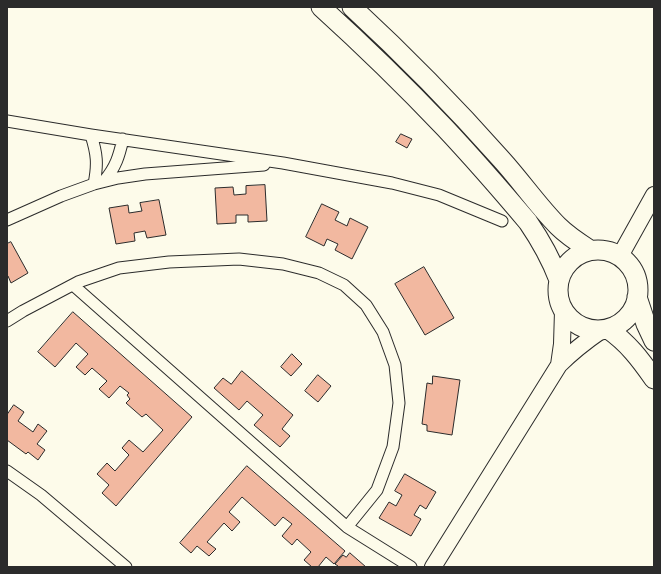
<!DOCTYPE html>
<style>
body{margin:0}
#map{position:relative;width:661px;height:574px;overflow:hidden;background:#fdfbea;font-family:Lora,serif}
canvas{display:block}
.frame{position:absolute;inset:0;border:8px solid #2b2b2b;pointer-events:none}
</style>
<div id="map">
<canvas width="661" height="574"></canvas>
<div class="frame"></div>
</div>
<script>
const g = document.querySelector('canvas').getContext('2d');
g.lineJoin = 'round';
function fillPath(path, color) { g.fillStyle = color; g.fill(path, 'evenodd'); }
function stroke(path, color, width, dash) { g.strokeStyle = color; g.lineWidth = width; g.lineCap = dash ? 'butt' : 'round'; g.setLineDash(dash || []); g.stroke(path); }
const building = new Path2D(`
 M401,134l11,5 -5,9 -11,-6z
 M265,185l2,36 -19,1v-7h-12v8l-19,1 -2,-36 18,-1 1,8 12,-1v-8z
 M159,200l7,35 -19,3 -2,-7 -11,2 1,8 -19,3 -7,-36 19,-3 1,8 13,-2 -2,-8z
 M322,204l17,8 -4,8 12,6 3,-8 18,9 -16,32 -17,-9 3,-6 -11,-5 -3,7 -18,-9z
 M11,242l17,31 -17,10 -3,-7 -1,1v-33z
 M424,267l30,51 -29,17 -30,-51z
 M73,312l119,105 -76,89 -14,-13 7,-8 -12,-11 10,-11 8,8 14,-16 -7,-7 7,-8 14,12 20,-22 -17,-16 -4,3 -16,-14 4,-4 -3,-4 2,-2 -9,-7 -11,12 -10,-9 8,-8 -15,-13 -7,7 -9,-8 12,-13 -12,-11 -21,24 -17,-15z
 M292,354l10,10 -11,12 -10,-9z
 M242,371l51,44 -11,14 8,7 -10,11 -26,-22 9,-10 -16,-14 -8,9 -25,-22 9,-10 8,6z
 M318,375l13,11 -13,16 -13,-11z
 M433,376l27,4 -8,55 -25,-4v-6l-5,-1 5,-41 5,1z
 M14,405l10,7 -6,9 15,11 5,-8 9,7 -10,13 8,6 -7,10 -10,-8 -2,2 -19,-14v-25z
 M247,466l98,85 -11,13 -8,-7 -8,10h-6l-8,-7 7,-8 -14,-13 -5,6 -10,-9 10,-12 -9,-7 -8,9 -33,-29 -13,15 11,10 -8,9 -8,-8 -17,19 9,7 -7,7 -12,-10 -6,7 -11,-10z
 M405,474l31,18 -10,17 -6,-4 -6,10 7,4 -10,17 -32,-18 10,-16 7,4 6,-11 -7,-4z
 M350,553l16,14h-28v-1l-3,-2 8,-9 3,2z`);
fillPath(building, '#f2b8a0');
stroke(building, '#2b2b2b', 1);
const minor = new Path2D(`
 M7,121l84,14 192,28 109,20 47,12 63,26
 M91,135c6,19 7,29 3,49
 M104,181c12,-14 15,-25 19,-42
 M7,220l54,-24 33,-12 24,-6 27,-4 119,-9
 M73,285l274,242 64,40
 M7,321l16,-10 55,-29 41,-14 50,-6 70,-3 44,5 36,9 25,12 22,20 17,27 12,33 4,38 -6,44 -16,43 -30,37
 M7,471l34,24 85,72`);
const secondary = new Path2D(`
 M620,256l34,-61
 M559,365l3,-21 1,-33
 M433,567l126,-202c13,-13 27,-24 43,-35`);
const trunk = new Path2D(`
 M321,7c43,39 84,79 124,121 29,31 56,62 83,94 13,19 23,37 31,58
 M352,7c52,48 102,99 149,152 20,22 37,47 57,67 10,10 21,17 32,24
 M558 290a40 40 0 1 1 80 0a40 40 0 1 1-80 0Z
 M637,297l9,27 8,17
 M608,329c20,14 32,30 46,50`);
stroke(minor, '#2b2b2b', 13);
stroke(secondary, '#2b2b2b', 18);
stroke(trunk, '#2b2b2b', 21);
stroke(minor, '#fdfbea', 11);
stroke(secondary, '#fdfbea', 16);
stroke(trunk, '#fdfbea', 19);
</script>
